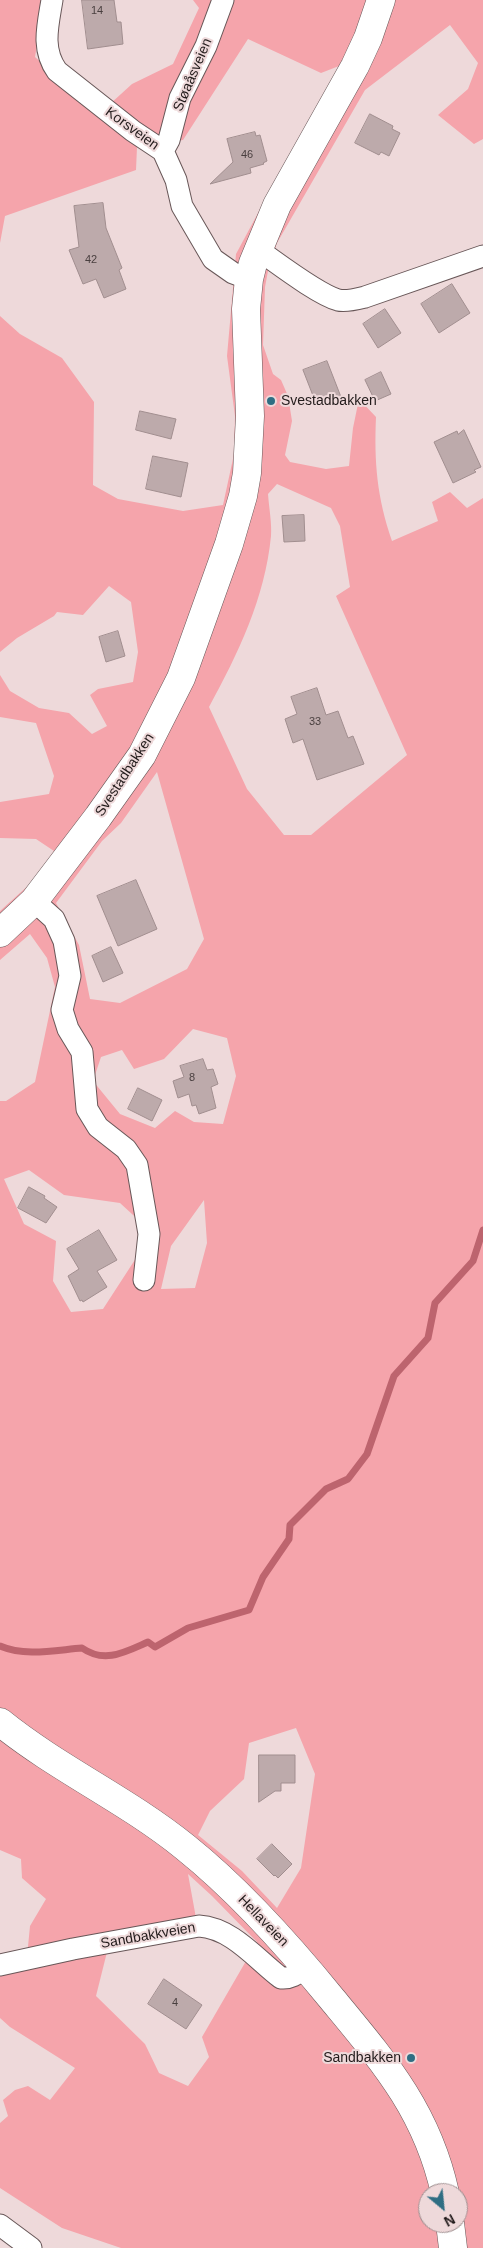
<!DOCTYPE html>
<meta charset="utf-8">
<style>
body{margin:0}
#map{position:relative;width:483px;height:2248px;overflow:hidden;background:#eed9da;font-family:Arial,sans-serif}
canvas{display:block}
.north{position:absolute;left:418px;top:2183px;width:50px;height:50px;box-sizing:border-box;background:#eed9da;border:1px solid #9c8d8e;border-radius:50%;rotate:152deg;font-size:14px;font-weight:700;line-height:20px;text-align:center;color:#221b1b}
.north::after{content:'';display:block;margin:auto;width:18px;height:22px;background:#2f6e83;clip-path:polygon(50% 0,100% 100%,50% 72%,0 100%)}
</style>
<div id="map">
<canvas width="483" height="2248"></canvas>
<div class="north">N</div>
</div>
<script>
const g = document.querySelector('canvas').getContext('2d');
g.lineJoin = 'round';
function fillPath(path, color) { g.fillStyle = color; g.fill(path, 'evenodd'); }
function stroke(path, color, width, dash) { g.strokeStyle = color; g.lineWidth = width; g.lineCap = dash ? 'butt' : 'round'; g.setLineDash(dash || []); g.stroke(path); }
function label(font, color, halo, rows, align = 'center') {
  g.font = font + ' Arial,sans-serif'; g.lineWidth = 4; g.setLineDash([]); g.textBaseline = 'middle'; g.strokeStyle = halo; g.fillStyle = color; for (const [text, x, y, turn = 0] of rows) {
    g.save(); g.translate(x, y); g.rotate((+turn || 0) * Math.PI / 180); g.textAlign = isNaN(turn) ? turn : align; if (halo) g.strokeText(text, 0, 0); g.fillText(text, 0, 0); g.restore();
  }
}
fillPath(new Path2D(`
 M0,0h44l-9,57 64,57 33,-30 41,-20 26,-56 -6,-8h290v139l-9,5 -36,-29 30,-26 10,-26 -28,-38 -85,65 -88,153 -9,28 -3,16 -2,58 10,29 8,6 7,16 4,25 -7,34 5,7 36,7 23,-3 4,-38 6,-29 17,18c-2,46 1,80 16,124l46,-20 -6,-19 18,-10 17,16 16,-10v1750h-362l-59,-20 -62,-40v-65l8,-7 -5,-16 12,-10 13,-4 22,14 25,-32 -65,-41 -10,-9v-45l26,-6 4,-41 16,-27 -24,-21 -1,-19 -21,-9v-749h6l29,-19 20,-95 -8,-29 -17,-24 -30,26v-49l31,-28 23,-32 -18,-12 -36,-1v-36l49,-8 5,-18 -18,-53 -36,-6v-42l10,16 29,17 30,5 23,21 15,-8 -17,-31 8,-6 35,-7 5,-30 -7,-50 -22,-16 -26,29 -26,-3 -3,4 -37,22 -17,14v-336l20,18 42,24 32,44 -1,83 25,14 65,12 40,-6 11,-51 1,-38 -8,-60 9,-102 43,-80 38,-62 22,-46 -18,7 -73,-34 -65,101 -46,7 -1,23 -131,46 -5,27zM277,484l54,24 9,18 10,61 -14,9 71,159 -96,80h-27l-37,-46 -38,-82c29,-53 56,-109 62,-171 1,-13 -2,-28 -3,-42zM157,772l47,167 -17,30 -67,34 -30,-4 -11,-54 -23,-42 46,-62 19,-18zM193,1029l34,9 9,38 -13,48 -29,-2 -19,-11 -20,17 -35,-14 -27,-33 8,-24 21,-7 12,19 30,-10zM29,1170l35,25 56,8 24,22 -4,27 -37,57 -32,3 -18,-31 3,-40 -32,-17 -20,-45zM204,1200l3,43 -12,45 -34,1 10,-43zM296,1728l19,46 -14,94 -24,40 -35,-37 -44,-36 12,-24 34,-32 5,-36zM188,1874l24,22 45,46 -55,95 7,20 -21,29 -29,-13 -14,-29 -49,-48 11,-44 89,-34zM428,2193h30v30h-30z`), '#f5a4ab');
stroke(new Path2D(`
 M0,1646c25,11 56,4 82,2 23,16 43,4 66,-6l7,5 33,-19 61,-18 14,-33 26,-38 1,-14 36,-36 22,-10 19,-25 27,-78 34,-38 7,-35 38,-42 10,-31`), '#bd646e', 7);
const building = new Path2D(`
 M82,0h32l3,22h4l2,22 -35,5z
 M370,114l23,12 -1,3 8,4 -11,23 -8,-4 -2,3 -24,-12z
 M255,132l1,4 4,-1 7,26 -4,2 1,1 -14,4 1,5 -41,11 23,-22 -6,-23z
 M103,203l3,25 16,40 -3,2 7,19 -22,9 -8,-19 -13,5 -14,-34 10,-3 -5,-41z
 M452,284l18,29 -31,20 -18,-29z
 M385,309l16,24 -23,15 -15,-24z
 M327,361l14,36 -24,9 -14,-36z
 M381,372l10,22 -16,7 -10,-21z
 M140,411l36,8 -5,20 -35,-9z
 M464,430l17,37 -7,3 2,2 -23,11 -19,-41 23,-11 1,3z
 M153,456l35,7 -7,34 -35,-8z
 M304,515l1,26 -21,1 -2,-26z
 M118,631l7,25 -19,6 -7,-25z
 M317,688l9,27 12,-4 10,27 5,-2 11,28 -47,16 -14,-41 -10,4 -8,-24 12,-5 -6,-17z
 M136,880l21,49 -39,17 -21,-50z
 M111,947l12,26 -20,9 -11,-26z
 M203,1059l4,11 6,-1 5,15 -7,3 5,21 -17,6 -3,-9 -4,1 -3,-12 -11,4 -5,-17 11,-4 -4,-11z
 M138,1088l24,12 -10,21 -24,-12z
 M29,1187l16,9 -1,2 13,9 -11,16 -28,-15z
 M99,1230l18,30 -20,11 10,16 -24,15 -1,-2 -2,1 -12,-25 11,-7 -12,-20z
 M259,1755h36v28h-14v8h-6l-16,11z
 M272,1844l20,20 -14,14 -3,-3 -1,1 -17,-17z
 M164,1979l38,26 -16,24 -38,-25z`);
fillPath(building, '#bdaaab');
stroke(building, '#a18e8f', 1);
const minor = new Path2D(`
 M52,0c-4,25 -11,49 5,71l76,60 30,20 13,29 6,26 31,53 20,14 16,6
 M163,151l6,-11 11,-42 26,-52 17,-46
 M257,249c19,13 60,45 81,51 8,2 19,-1 27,-3l118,-41
 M34,901l20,18 10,22 6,35 -8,34 6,19 14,23 5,57 11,18 28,22 11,16 12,69 -5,46
 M0,1965l73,-16 126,-23c33,2 57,33 82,52 11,1 17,-5 25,-11
 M0,2225l31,23`);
const major = new Path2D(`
 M0,933l34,-32 64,-84 44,-62 39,-77 48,-134 14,-48 4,-23 3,-57 -4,-107 3,-30 4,-16 24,-58 78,-139 13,-28 13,-38
 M0,1722c58,47 127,78 185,125 55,44 103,98 147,152 52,63 95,112 113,194
 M450,2223l3,25`);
stroke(minor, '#685758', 23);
stroke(major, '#685758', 29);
stroke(minor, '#fff', 21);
stroke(major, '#fff', 28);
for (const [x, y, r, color] of [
 [271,401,5,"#2f6e83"],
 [411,2058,5,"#2f6e83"]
]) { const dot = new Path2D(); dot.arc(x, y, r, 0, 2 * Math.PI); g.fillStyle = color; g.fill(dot); stroke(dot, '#eed9da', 2); }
label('11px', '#493f3f', null, [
 ["14",97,11],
 ["46",247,155],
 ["42",91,260],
 ["33",315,722],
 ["8",192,1078],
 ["4",175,2003]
]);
label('14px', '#221b1b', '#eed9da', [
 ["Støaåsveien",193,75,-67],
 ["Korsveien",132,129,36],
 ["Svestadbakken",125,775,-57],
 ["Hellaveien",263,1921,46],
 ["Sandbakkveien",148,1936,-10]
]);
label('14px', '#221b1b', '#eed9da', [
 ["Svestadbakken",281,401],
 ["Sandbakken",401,2058,"right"]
], 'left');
</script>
